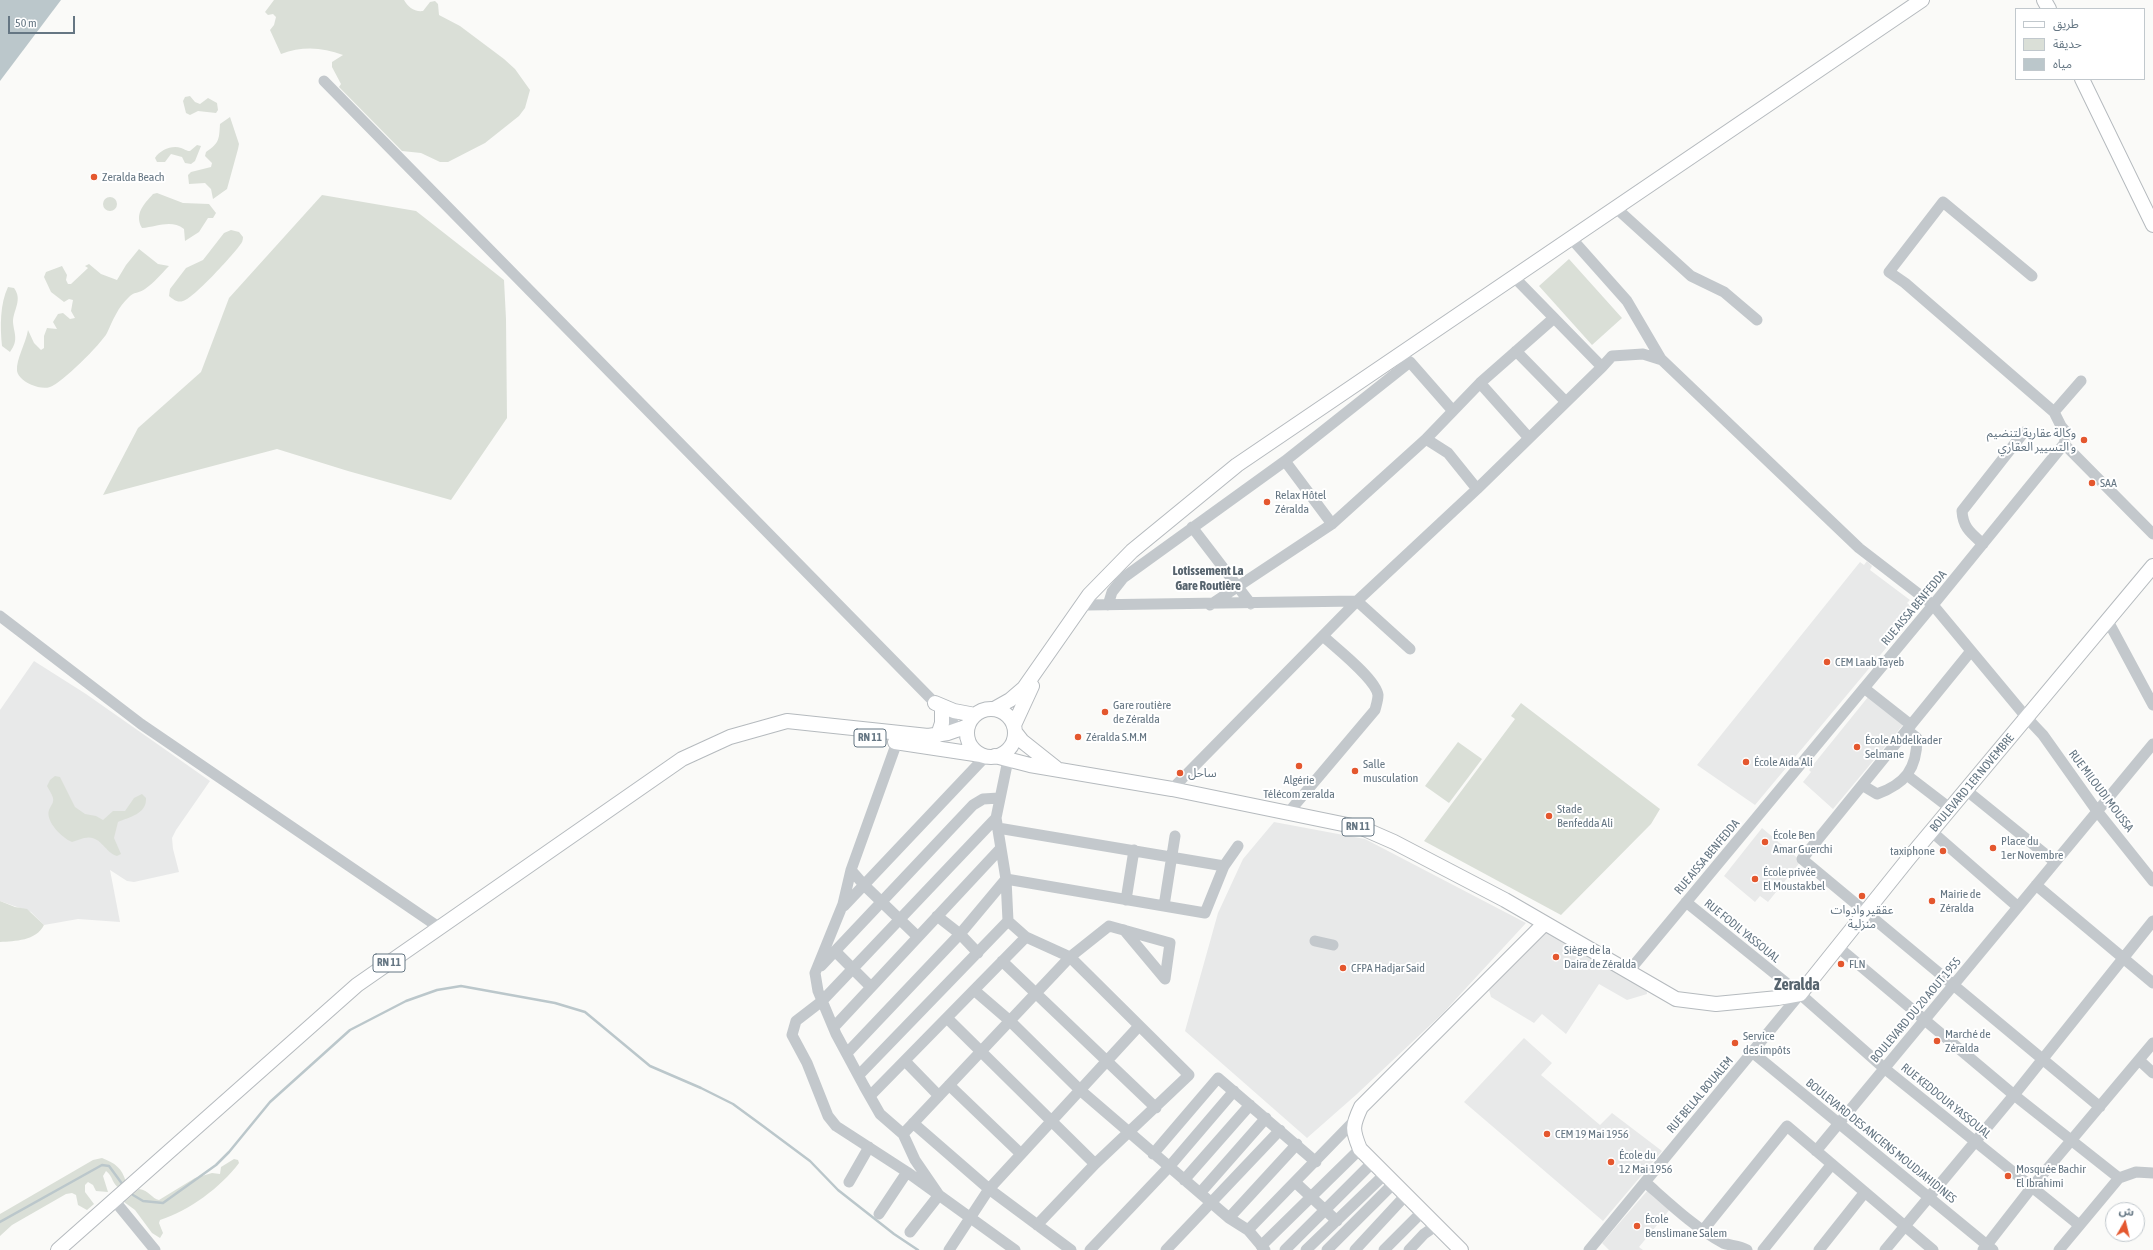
<!DOCTYPE html>
<meta charset="utf-8">
<style>
body{margin:0}
#map{position:relative;width:2153px;height:1250px;overflow:hidden;background:#fafaf8;font-family:"Asap Condensed","Noto Sans Arabic",sans-serif}
canvas{display:block}
.legend{position:absolute;left:2015px;top:8px;width:130px;height:72px;box-sizing:border-box;background:#fff;border:1px solid #c1c8cd;margin:0;padding:5px 7px;list-style:none;font-size:12px;color:#657683}
.legend li{display:flex;align-items:center;gap:8px;height:20px}
.legend b{width:20px;border:1px solid #c1c8cd}
.north{position:absolute;left:2105px;top:1202px;width:40px;height:40px;box-sizing:border-box;background:#fff;border:1px solid #c1c8cd;border-radius:50%;rotate:8deg;font-size:11px;font-weight:700;line-height:16px;text-align:center;color:#657683}
.north::after{content:'';display:block;margin:auto;width:14px;height:18px;background:#e4572e;clip-path:polygon(50% 0,100% 100%,50% 72%,0 100%)}
.scale{position:absolute;left:8px;top:16px;width:67px;height:18px;box-sizing:border-box;border:2px solid #657683;border-top:0;padding-left:5px;font-size:12px;line-height:14px;white-space:nowrap;color:#657683;-webkit-text-stroke:3px #fff;paint-order:stroke}
</style>
<div id="map">
<canvas width="2153" height="1250"></canvas>
<ul class="legend">
<li><b style="height:5px;background:#fff"></b>طريق</li>
<li><b style="height:11px;background:#dadfd7"></b>حديقة</li>
<li><b style="height:11px;background:#bbc7cb"></b>مياه</li>
</ul>
<div class="north">ش</div>
<div class="scale">50 m</div>
</div>
<script>
const g = document.querySelector('canvas').getContext('2d');
g.lineJoin = 'round';
function fillPath(path, color) { g.fillStyle = color; g.fill(path, 'evenodd'); }
function stroke(path, color, width, dash) { g.strokeStyle = color; g.lineWidth = width; g.lineCap = dash ? 'butt' : 'round'; g.setLineDash(dash || []); g.stroke(path); }
function label(font, color, halo, rows, align = 'center') {
  g.font = font + ' "Asap Condensed","Noto Sans Arabic",sans-serif'; g.lineWidth = 4; g.setLineDash([]); g.textBaseline = 'middle'; g.strokeStyle = halo; g.fillStyle = color; for (const [text, x, y, turn = 0] of rows) {
    g.save(); g.translate(x, y); g.rotate((+turn || 0) * Math.PI / 180); g.textAlign = isNaN(turn) ? turn : align; if (halo) g.strokeText(text, 0, 0); g.fillText(text, 0, 0); g.restore();
  }
}
fillPath(new Path2D(`
 M1867,561l5,5 -2,4 40,30 -3,3 10,8 -162,194 -58,-40 163,-203 4,3z
 M34,661l52,33 124,87 -34,49 -4,8 1,11 6,23 -45,10 -7,-1 -17,-11 10,52 -42,-3 -34,6 -13,-13 -31,-11v-191z
 M1868,697l35,28 -70,84 -30,-27 8,-10 -2,-2z
 M1274,822l91,17 161,84 -83,90 -86,81 -50,44 -122,-107 33,-118 25,-54z
 M1762,828l39,33 -33,41 -8,-6 -5,6 -31,-26z
 M1544,930l102,56 1,8 -20,6 -28,-16 -33,50 -24,-20 -8,9 -43,-26 -2,-7z
 M1524,1038l28,25 -11,12 59,50 12,-12 50,38 -59,70 -139,-119z
 M1648,1190l23,18 -32,39 4,3h-34l-7,-7z`), '#e8e9e9');
fillPath(new Path2D(`
 M274,0h130c4,7 10,12 19,11l7,-9 5,-1 3,3 1,11 21,11 44,33 11,10 15,21 -5,18 -6,8 -34,27 -37,19h-8l-19,-9 -19,-2 -63,-64 2,-3 -9,-17v-5l11,-7c-21,-8 -41,-9 -62,-1l-11,-24 4,-5 2,-8 -3,-3 -5,1 -3,-3z
 M190,96l5,6 5,2 8,-6 9,5 1,7 -2,3 -18,-2 -8,4 -4,-2 -3,-12 2,-4z
 M230,117l9,27 -1,5 -11,40 -14,10 -2,-10 -6,-6 -16,1 -1,-9 3,-3 20,-5 1,-4 -7,-7 1,-4c14,-9 13,-14 14,-28z
 M197,145l4,1 -6,15 -4,3 -6,-1 -3,-6 -11,-3 -6,8h-8l-2,-4c5,-8 17,-13 26,-10 4,1 5,3 9,3z
 M157,193l26,10 26,1 7,9 -3,5h-5l-9,14 -14,9 -1,-12c-13,-10 -27,-2 -42,-1 -8,-14 2,-24 11,-34z
 M322,195l94,16 88,69 2,39 1,99 -56,82 -103,-29 -71,-22 -174,46 35,-67 63,-56 28,-74z
 M103 204a7 7 0 1 1 14 0a7 7 0 1 1-14 0Z
 M231,230l8,2 4,5c0,3 -1,6 -3,8 -7,10 -48,55 -57,56 -6,2 -10,-2 -14,-5l1,-7 16,-21 17,-8 21,-27z
 M139,249l19,15 11,2c-8,8 -15,17 -24,23 -5,4 -12,3 -16,8 -11,10 -16,23 -22,36 -6,11 -46,51 -57,54 -6,2 -13,0 -18,-2 -6,-2 -14,-8 -15,-14 -1,-12 9,-28 11,-41l6,13 7,7 3,-2v-12l3,-8 10,1 -4,-7 5,-8 5,-1 7,6 5,-1 -4,-7 2,-11 -4,-1 -5,3 -13,-10 -7,-15 2,-5 16,-6 5,9 -1,5 2,4h3l17,-16 -3,-2 4,-2 12,10 16,6 9,-15z
 M1569,259l53,59 -30,27 -53,-59z
 M8,287l6,1c9,12 -1,22 -1,34 1,12 6,18 -3,30l-8,-6c-2,-20 -2,-42 6,-59z
 M1521,703l139,106 -9,15 -90,91 -137,-74 91,-122 -4,-3z
 M1458,742l24,17 -33,44 -24,-17z
 M55,776l5,1 15,30 10,7 11,2 7,4 10,-9h12l9,-13 8,-4 4,4c1,16 -17,19 -28,24l-4,16 7,16 -4,2c-13,-4 -16,-22 -33,-18 -4,1 -8,3 -12,4 -10,-4 -27,-21 -23,-32 2,-5 5,-7 4,-12 -1,-4 -4,-8 -6,-12l3,-6z
 M0,901l15,6 12,2 17,16c-8,16 -29,16 -44,17z
 M102,1158c13,5 20,10 24,24l-7,6c-7,-4 -6,-12 -13,-17l-3,5 5,16 -12,-1 -3,-6 -5,-3 -3,3v7l9,12 -7,6 -9,-5 -2,-10 -4,-2 -6,1 -54,31 -12,11v-22l93,-54z
 M234,1159l4,1 1,3c-19,25 -49,47 -79,57l-1,3 4,10 -3,5 -8,-5 -17,-23 -11,-8 15,-13c10,1 13,10 20,11l36,-22 17,-5 8,1 1,-7z`), '#dadfd7');
fillPath(new Path2D(`
 M0,0h61l-61,81z`), '#bbc7cb');
stroke(new Path2D(`
 M133,1195l10,6 20,2 53,-38 13,-13 41,-50 80,-72 56,-29 31,-11 24,-4 94,17 30,9 65,54 51,22 32,16 30,22 47,35 28,29 56,44 24,16
 M0,1222l102,-57 7,1 14,19`), '#bbc7cb', 2.5);
const major = new Path2D(`
 M2044,0l5,9
 M2082,79l71,146
 M935,703l19,8 21,4
 M994,709l16,-9 14,-12 65,-93 43,-44 105,-86 685,-465
 M967 733a24 24 0 1 1 48 0a24 24 0 1 1-48 0Z
 M1014,725l18,-39
 M1015,732l7,9 34,27
 M938,735l4,-12v-12
 M895,742l86,13
 M995,756l35,9 142,24 190,39 32,14 111,58 171,99 40,5 62,-6 22,-4 109,-136 244,-292
 M58,1250l299,-265 325,-226 48,-22 57,-16 141,15 20,-3 20,-7
 M1461,1250l-101,-101c-8,-19 -8,-23 1,-42l183,-183`);
stroke(major, '#b5babe', 16);
stroke(new Path2D(`
 M324,81l611,622 33,37
 M1616,208l75,68 33,16 33,28
 M1571,238l56,63 34,58 198,189 74,57 94,113 16,17 54,76 56,70
 M1516,351l50,51
 M1405,359l5,3 43,49
 M1602,367l10,-11 31,-2 19,6
 M1480,383l49,55
 M2054,412l27,-31
 M1426,439l22,14 29,36
 M2064,444l89,90
 M1285,461l47,63
 M1192,527l59,77
 M1983,544c-12,-11 -20,-16 -21,-33l62,-79
 M1087,605l270,-4 53,48
 M1108,605l4,-13 11,-14 162,-117 125,-99
 M1210,605l122,-81 94,-85 54,-56 74,-65
 M0,616l141,108 299,204
 M2108,621l45,84
 M1971,651l-169,208 298,248
 M1864,688l47,37
 M897,742l-46,128 -8,34 -28,69 3,18 18,43 28,52 16,28 23,20 167,-177 39,-31 61,17 -5,36 -41,-49
 M1008,760l-12,58 10,61 2,42 18,16 44,20 119,118 -94,89 -58,61
 M1908,776l43,33
 M1862,785l15,9c28,-10 40,-25 40,-56l-10,-8
 M1172,789l185,-188 120,-112 125,-122 -88,-90
 M1966,790l89,72
 M1288,813l87,-103c1,-4 3,-10 3,-15 -2,-16 -42,-47 -55,-59
 M996,818l-174,183 -26,20 -4,14 15,28 21,53 8,10 71,46 108,78
 M998,828l226,38
 M1931,831l87,76
 M851,870l13,15 54,52
 M2036,885l117,98
 M1126,900l8,-50
 M1686,902l114,92 84,74 195,157
 M844,906l142,-150
 M1164,906l11,-70
 M937,916l23,18 18,19
 M1315,941l18,4
 M1838,947l176,148 105,83
 M835,951l36,36
 M1002,961l154,147
 M821,966l152,-161 10,-6 16,-1
 M1629,971l304,-366 131,-161 3,-11 -6,-7 -7,-14 -149,-129 -16,-11 54,-70 89,74
 M974,990l36,31 70,69 149,128 19,12 17,20
 M947,1018l148,146
 M834,1027l167,-179
 M1752,1052l241,198
 M847,1053l113,-119 46,-55 199,34 19,-47 14,-20
 M2139,1060l14,13
 M905,1061l34,35
 M859,1075l149,-154
 M949,1085l72,69
 M870,1096l156,-159
 M913,1123l76,66 82,61
 M903,1134l12,26 24,35 -29,37
 M1816,1151l337,-407
 M1153,1154l65,-76 98,84
 M1184,1180l66,-75
 M849,1182l20,-35
 M1645,1182c24,21 50,46 78,61 8,3 16,2 24,7
 M1296,1183l41,38
 M1200,1193l66,-75
 M114,1200l41,50
 M879,1214l28,-42
 M1229,1218l68,-74
 M1704,1229l83,-103 146,124
 M1248,1230l106,-109
 M1261,1246l99,-97
 M949,1250l40,-61 150,-163
 M1090,1250l79,-83 65,-76
 M1166,1250l114,-120
 M1285,1250l88,-88
 M1306,1250l79,-76
 M1327,1250l67,-67
 M1355,1250l51,-55
 M1384,1250l39,-39
 M1409,1250l15,-16 13,-9
 M1589,1250l211,-256
 M1763,1250l69,-86
 M1819,1250l46,-58
 M1885,1250l129,-155 139,-174
 M1983,1250l49,-63 121,-144
 M2059,1250l60,-72 17,-6 17,1`), '#c3c8cc', 11);
stroke(major, '#fff', 14);
for (const [x, y, r, color] of [
 [94,177,4,"#e4572e"],
 [2084,440,4,"#e4572e"],
 [2092,483,4,"#e4572e"],
 [1267,502,4,"#e4572e"],
 [1827,662,4,"#e4572e"],
 [1105,712,4,"#e4572e"],
 [1078,737,4,"#e4572e"],
 [1857,747,4,"#e4572e"],
 [1746,762,4,"#e4572e"],
 [1299,766,4,"#e4572e"],
 [1355,771,4,"#e4572e"],
 [1180,773,4,"#e4572e"],
 [1549,816,4,"#e4572e"],
 [1765,842,4,"#e4572e"],
 [1993,848,4,"#e4572e"],
 [1943,851,4,"#e4572e"],
 [1755,879,4,"#e4572e"],
 [1862,896,4,"#e4572e"],
 [1932,901,4,"#e4572e"],
 [1556,957,4,"#e4572e"],
 [1841,964,4,"#e4572e"],
 [1343,968,4,"#e4572e"],
 [1937,1041,4,"#e4572e"],
 [1735,1043,4,"#e4572e"],
 [1547,1134,4,"#e4572e"],
 [1611,1162,4,"#e4572e"],
 [2008,1176,4,"#e4572e"],
 [1637,1226,4,"#e4572e"]
]) { const dot = new Path2D(); dot.arc(x, y, r, 0, 2 * Math.PI); g.fillStyle = color; g.fill(dot); stroke(dot, '#fff', 1.5); }
for (const [x, y, w] of [
 [870,738,32],
 [1358,827,32],
 [389,963,32]
]) { const box = new Path2D(); box.roundRect(x - w / 2, y - 9, w, 18, 3); g.fillStyle = '#fff'; g.fill(box); stroke(box, '#657683', 1); }
label('bold 11px', '#657683', null, [
 ["RN 11",870,738],
 ["RN 11",1358,827],
 ["RN 11",389,963]
]);
label('12px', '#657683', '#fff', [
 ["Zeralda Beach",102,177],
 ["وكالة عقارية لتنضيم",2076,433,"right"],
 ["و التسيير العقاري",2076,447,"right"],
 ["SAA",2100,483],
 ["Relax Hôtel",1275,495],
 ["Zéralda",1275,509],
 ["CEM Laab Tayeb",1835,662],
 ["Gare routière",1113,705],
 ["de Zéralda",1113,719],
 ["Zéralda S.M.M",1086,737],
 ["École Abdelkader",1865,740],
 ["Selmane",1865,754],
 ["École Aida Ali",1754,762],
 ["Salle",1363,764],
 ["musculation",1363,778],
 ["ساحل",1188,773],
 ["Algérie",1299,780,"center"],
 ["Télécom zeralda",1299,794,"center"],
 ["Stade",1557,809],
 ["Benfedda Ali",1557,823],
 ["École Ben",1773,835],
 ["Amar Guerchi",1773,849],
 ["Place du",2001,841],
 ["1er Novembre",2001,855],
 ["taxiphone",1935,851,"right"],
 ["École privée",1763,872],
 ["El Moustakbel",1763,886],
 ["Mairie de",1940,894],
 ["Zéralda",1940,908],
 ["عققير وادوات",1862,910,"center"],
 ["منزلية",1862,924,"center"],
 ["Siège de la",1564,950],
 ["Daira de Zéralda",1564,964],
 ["FLN",1849,964],
 ["CFPA Hadjar Said",1351,968],
 ["Marché de",1945,1034],
 ["Zéralda",1945,1048],
 ["Service",1743,1036],
 ["des impôts",1743,1050],
 ["CEM 19 Mai 1956",1555,1134],
 ["École du",1619,1155],
 ["12 Mai 1956",1619,1169],
 ["Mosquée Bachir",2016,1169],
 ["El Ibrahimi",2016,1183],
 ["École",1645,1219],
 ["Benslimane Salem",1645,1233]
], 'left');
label('12px', '#657683', '#fff', [
 ["RUE AISSA BENFEDDA",1914,608,-50],
 ["BOULEVARD 1ER NOVEMBRE",1972,783,-50],
 ["RUE MILOUDI MOUSSA",2101,791,53],
 ["RUE AISSA BENFEDDA",1707,857,-50],
 ["RUE FODIL YASSOUAL",1742,931,39],
 ["BOULEVARD DU 20 AOUT 1955",1916,1010,-50],
 ["RUE BELLAL BOUALEM",1700,1095,-50],
 ["RUE KEDDOUR YASSOUAL",1946,1101,39],
 ["BOULEVARD DES ANCIENS MOUDJAHIDINES",1881,1141,39]
]);
label('bold 13px', '#57646e', '#fff', [
 ["Lotissement La",1208,571],
 ["Gare Routière",1208,586]
]);
label('bold 16px', '#57646e', '#fff', [
 ["Zeralda",1797,985]
]);
</script>
